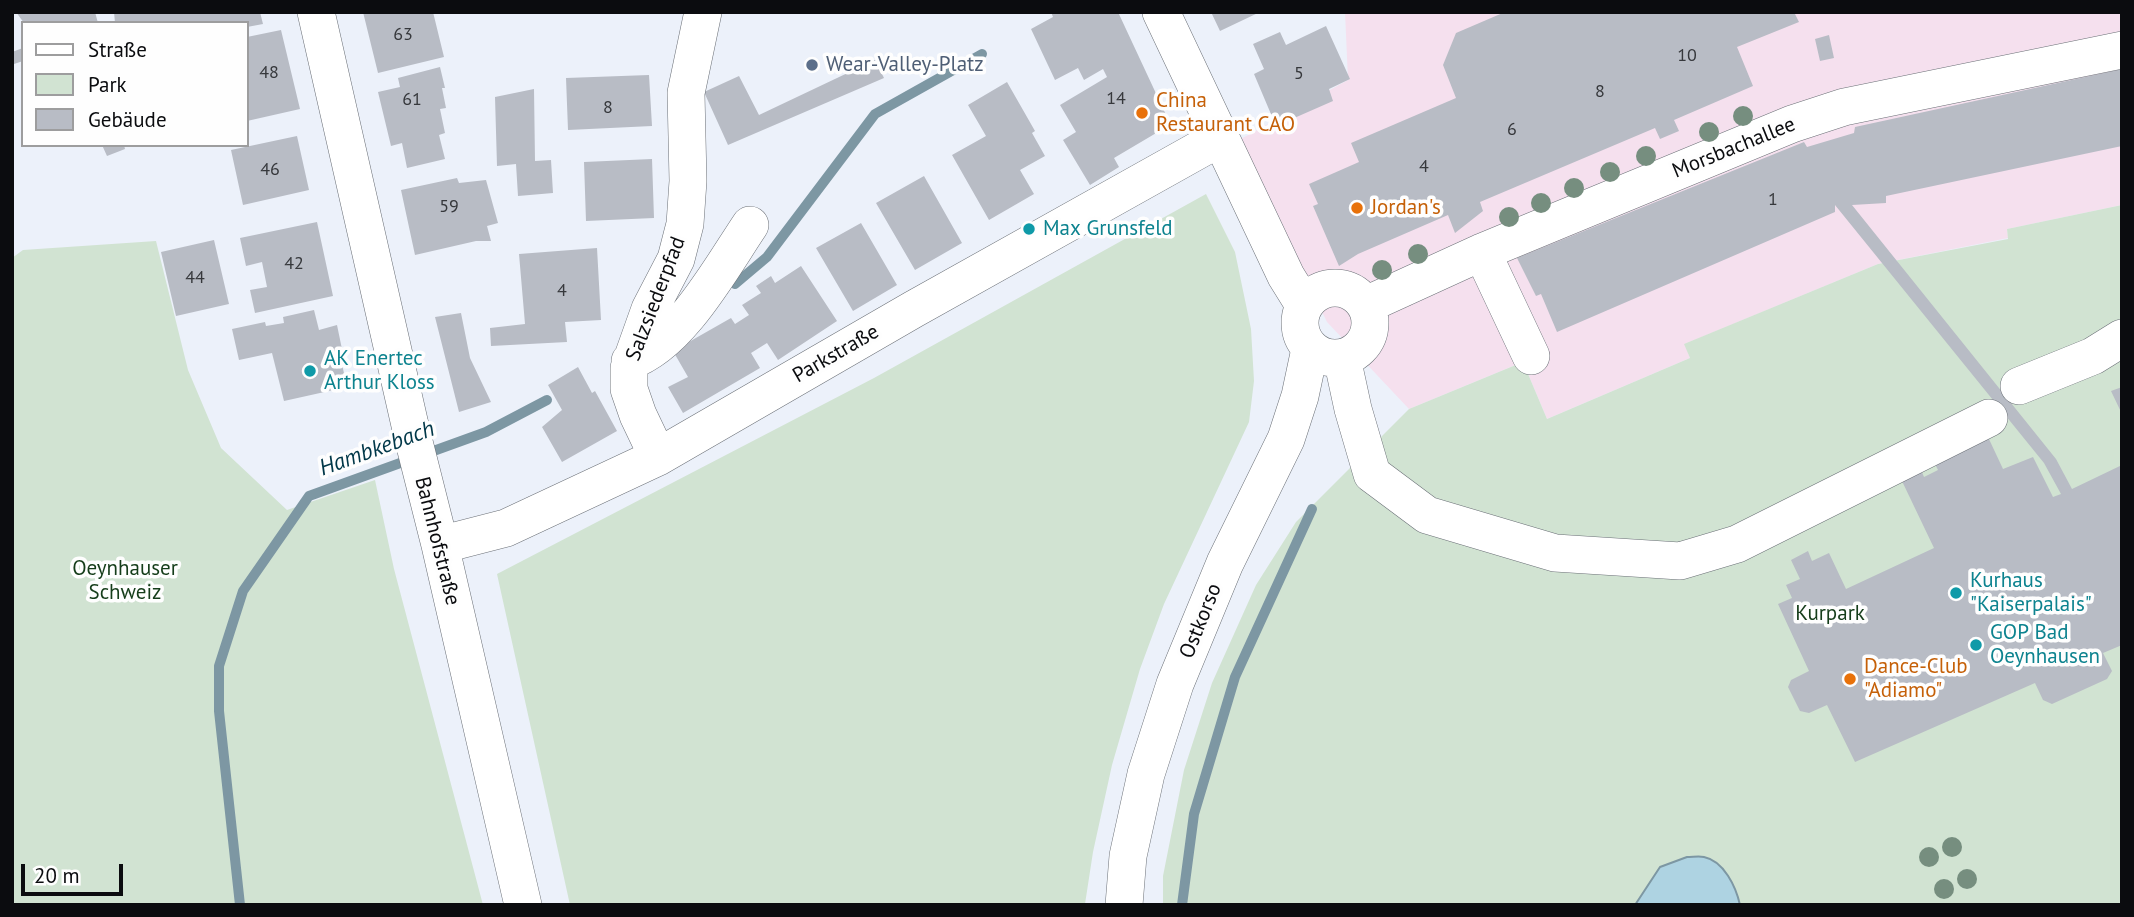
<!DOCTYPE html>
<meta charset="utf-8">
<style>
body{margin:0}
#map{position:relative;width:2134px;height:917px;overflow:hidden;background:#ecf1fa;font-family:"PT Sans",sans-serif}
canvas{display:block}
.frame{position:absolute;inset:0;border:14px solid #0b0c0f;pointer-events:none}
.legend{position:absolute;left:21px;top:21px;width:228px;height:126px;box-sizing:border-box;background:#fefefe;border:2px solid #9d9d9e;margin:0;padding:9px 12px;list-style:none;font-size:21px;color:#0b0c0f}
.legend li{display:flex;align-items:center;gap:14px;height:35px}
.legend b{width:35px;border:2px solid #9d9d9e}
.scale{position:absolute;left:21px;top:864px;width:102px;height:32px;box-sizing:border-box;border:4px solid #0b0c0f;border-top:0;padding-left:9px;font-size:21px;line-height:24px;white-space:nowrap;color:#0b0c0f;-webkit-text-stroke:5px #fefefe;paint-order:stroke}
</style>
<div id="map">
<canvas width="2134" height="917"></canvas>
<div class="frame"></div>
<ul class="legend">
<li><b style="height:9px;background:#fff"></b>Straße</li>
<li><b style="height:19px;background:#d1e3d2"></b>Park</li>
<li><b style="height:19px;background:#b8bcc5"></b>Gebäude</li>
</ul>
<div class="scale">20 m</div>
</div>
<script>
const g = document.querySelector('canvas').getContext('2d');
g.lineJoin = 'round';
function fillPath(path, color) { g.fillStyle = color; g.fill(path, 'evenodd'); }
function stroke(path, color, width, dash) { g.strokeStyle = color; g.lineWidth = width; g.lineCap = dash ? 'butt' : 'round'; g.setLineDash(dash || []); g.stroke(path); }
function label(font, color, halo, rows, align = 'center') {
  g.font = font + ' "PT Sans",sans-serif'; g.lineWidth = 7; g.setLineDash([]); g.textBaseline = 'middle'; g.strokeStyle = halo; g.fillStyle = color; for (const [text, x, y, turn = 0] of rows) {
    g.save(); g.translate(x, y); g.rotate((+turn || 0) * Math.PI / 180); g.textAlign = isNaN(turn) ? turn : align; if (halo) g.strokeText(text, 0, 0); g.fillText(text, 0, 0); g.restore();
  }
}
fillPath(new Path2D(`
 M1345,12h777v193l-115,24 1,9 -130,26 -193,80 5,14 -143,61 -24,-57 -114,47 -82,-87 -88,-182 109,-60z`), '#f5e0ee');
fillPath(new Path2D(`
 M1206,194l29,58 16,77 3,52 -5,41 -85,182 -24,65 -28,96 -19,87 -8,52 -515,1 -73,-331 377,-196z
 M2122,205v700h-959v-29l21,-106 28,-87 44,-98 40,-63 113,-113 114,-47 24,57 143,-61 -6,-14 194,-80 130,-25 -1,-10z
 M156,241l32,129 33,78 66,62 88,-30 19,89 89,336h-471v-647l11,-8z`), '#d1e3d2');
const water = new Path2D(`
 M1687,857c6,0 12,-1 17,0 20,4 32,30 36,48h-105l25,-38z`);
fillPath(water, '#aed3e2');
stroke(water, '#7d97a3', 2);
stroke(new Path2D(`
 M735,284l32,-27 108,-143 107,-60
 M240,905l-21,-194v-45l24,-75 66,-95 177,-64 61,-32
 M1182,905l12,-91 41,-137 77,-168`), '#7d97a3', 10);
fillPath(new Path2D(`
 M16,12h79l3,11h-59v-2l-3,2h-12z
 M114,12h146l3,12 -16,3v-4h-132z
 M363,12h70l11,45 -66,16z
 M1051,12h67l49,105 -4,12 -49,29 5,9 -29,18 -27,-45 13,-8 -16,-27 47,-28 -4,-8 -19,11 -6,-12 -23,12 -24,-51 22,-12z
 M1211,12h49l-40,19z
 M1505,12h289l5,10 -62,25 16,39 -79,34 5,11 -19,8 -5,-11 -175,74 3,9 -28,22 -7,-18 -90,39 -19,12 -26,-60 5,-2 -9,-20 50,-22 -8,-19 105,-45 -13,-33 13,-32z
 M1326,26l24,53 -21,10 4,12 -57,25 -22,-52 10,-5 -11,-25 27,-12 6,13z
 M281,30l19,79 -53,12v-84z
 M1829,35l5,23 -14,3 -5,-22z
 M23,48v13l-9,3 -2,-12z
 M875,60l9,18 -156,67 -24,-53 35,-16 20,39z
 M440,67l5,21h-3l4,20 -6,1 5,24 -6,2 6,24 -38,9 -5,-25 -11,3 -13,-54 22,-5 -2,-9z
 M2122,69v77l-236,50v7l-34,2 204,254 16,30 50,-24v180l-19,8 9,18 -5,8 -55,25 -9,-4 -8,-17 -180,79 -28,-57 -18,8 -9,-2 -12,-24 3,-7 18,-9 -31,-67 14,-6 -6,-13 14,-6 -9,-19 17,-9 4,10 17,-8 17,36 88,-41 -33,-69 20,-9 3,7 14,-7 -4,-8 54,-25 15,32 30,-12 20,40 8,-3 -17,-31 -209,-258v7l-278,120 -16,-38 -5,2 -19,-38 287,-116 3,5 47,-14 1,-6z
 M649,75l3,51 -84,4 -2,-52z
 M1007,82l28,49 -3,2 13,23 -25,14 14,24 -45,26 -37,-65 34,-19 -18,-31z
 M534,89l1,72 16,-1 2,33 -35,3 -2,-32 -19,2 -2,-69z
 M297,136l12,54 -66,15 -12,-55z
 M102,145h22l1,4 -18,7z
 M652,159l2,59 -68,3 -2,-59z
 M924,176l38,67 -47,27 -39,-67z
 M457,178l2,5 27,-3 12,43 -11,3 4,15h-15l-61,14 -14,-65z
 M317,222l16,74 -78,17 -5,-23 17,-3 -5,-25 -16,4 -6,-28z
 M861,223l36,62 -44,26 -37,-63z
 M214,240l15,64 -53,12 -15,-64z
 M597,248l4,72 -36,2 2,20 -76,4 -1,-18 35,-4 -6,-70z
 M801,266l36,55 -59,39 -11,-17 -16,10 9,15 -77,45 -15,-26 20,-10 -15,-26 58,-33 4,6 14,-9 -7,-10 19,-12 -5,-7 15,-10 4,7z
 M314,310l5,20 18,-5 6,29 -3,1 7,32 -63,14 -12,-48 -33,7 -7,-31 33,-7 1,4 18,-3 -1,-6z
 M461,313l9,45 21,44 -32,10 -24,-95z
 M578,367l14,26 3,-2 22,40 -55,31 -20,-35 20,-17 -14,-25z
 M2122,387v27l-11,-23z`), '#b8bcc5');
const minor = new Path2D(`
 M316,12l96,422 28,111 83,360
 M1161,12l125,264 18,29
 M1482,252l49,104
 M1300 323a35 35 0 1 1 70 0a35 35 0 1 1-70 0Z
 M1366,305l116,-53 310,-128 52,-17 278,-57
 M1342,358l11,51 19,65 55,41 128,38 125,8 57,-17 252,-126
 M630,361c50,-17 91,-93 120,-136
 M2019,386l74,-30 29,-18
 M658,457l-20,-42 -9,-26v-21l21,-59 26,-50 9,-35 3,-43 -2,-88 17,-81
 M440,545l66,-17 152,-71 256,-148 306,-171
 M1124,905l4,-49 18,-82 29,-90 50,-121 61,-124 14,-43 10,-47`);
stroke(minor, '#6b7077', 38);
stroke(minor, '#fff', 37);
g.fillStyle = '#768e7f';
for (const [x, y] of [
 [1743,116],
 [1709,132],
 [1646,156],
 [1610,172],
 [1574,188],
 [1541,203],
 [1509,217],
 [1418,254],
 [1382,270],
 [1952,847],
 [1929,857],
 [1967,879],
 [1944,889]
]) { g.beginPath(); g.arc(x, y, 10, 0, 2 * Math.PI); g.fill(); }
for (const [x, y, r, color] of [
 [812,65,7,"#5c6f8a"],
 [1142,113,7,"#e8710a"],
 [1357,208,7,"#e8710a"],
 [1029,229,7,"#0f9aa8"],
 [310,371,7,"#0f9aa8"],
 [1956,593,7,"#0f9aa8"],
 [1976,645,7,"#0f9aa8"],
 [1850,679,7,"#e8710a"]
]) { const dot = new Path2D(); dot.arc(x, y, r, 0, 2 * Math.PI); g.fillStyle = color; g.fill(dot); stroke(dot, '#fefefe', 2.5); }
label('18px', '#36383c', null, [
 ["63",403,35],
 ["10",1687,56],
 ["48",269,73],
 ["5",1299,74],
 ["8",1600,92],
 ["14",1116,99],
 ["61",412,100],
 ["8",608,108],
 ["6",1512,130],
 ["4",1424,167],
 ["46",270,170],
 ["1",1773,200],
 ["59",449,207],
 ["42",294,264],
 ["44",195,278],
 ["4",562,291]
]);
label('21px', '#4e5e75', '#fefefe', [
 ["Wear-Valley-Platz",826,65]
], 'left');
label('21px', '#c56008', '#fefefe', [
 ["China",1156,101],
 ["Restaurant CAO",1156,125],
 ["Jordan's",1371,208],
 ["Dance-Club",1864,667],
 ["\"Adiamo\"",1864,691]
], 'left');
label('21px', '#0b0c0f', '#fefefe', [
 ["Morsbachallee",1734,148,-22],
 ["Salzsiederpfad",656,299,-69],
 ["Parkstraße",836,354,-30],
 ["Bahnhofstraße",437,541,76],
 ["Ostkorso",1201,621,-68]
]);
label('21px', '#0d838f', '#fefefe', [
 ["Max Grunsfeld",1043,229],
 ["AK Enertec",324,359],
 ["Arthur Kloss",324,383],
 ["Kurhaus",1970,581],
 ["\"Kaiserpalais\"",1970,605],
 ["GOP Bad",1990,633],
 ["Oeynhausen",1990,657]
], 'left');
label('21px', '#153d1a', '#fefefe', [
 ["Oeynhauser",125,569],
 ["Schweiz",125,593],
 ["Kurpark",1830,614]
]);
label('italic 23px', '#003748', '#fefefe', [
 ["Hambkebach",377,449,-20]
]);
</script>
